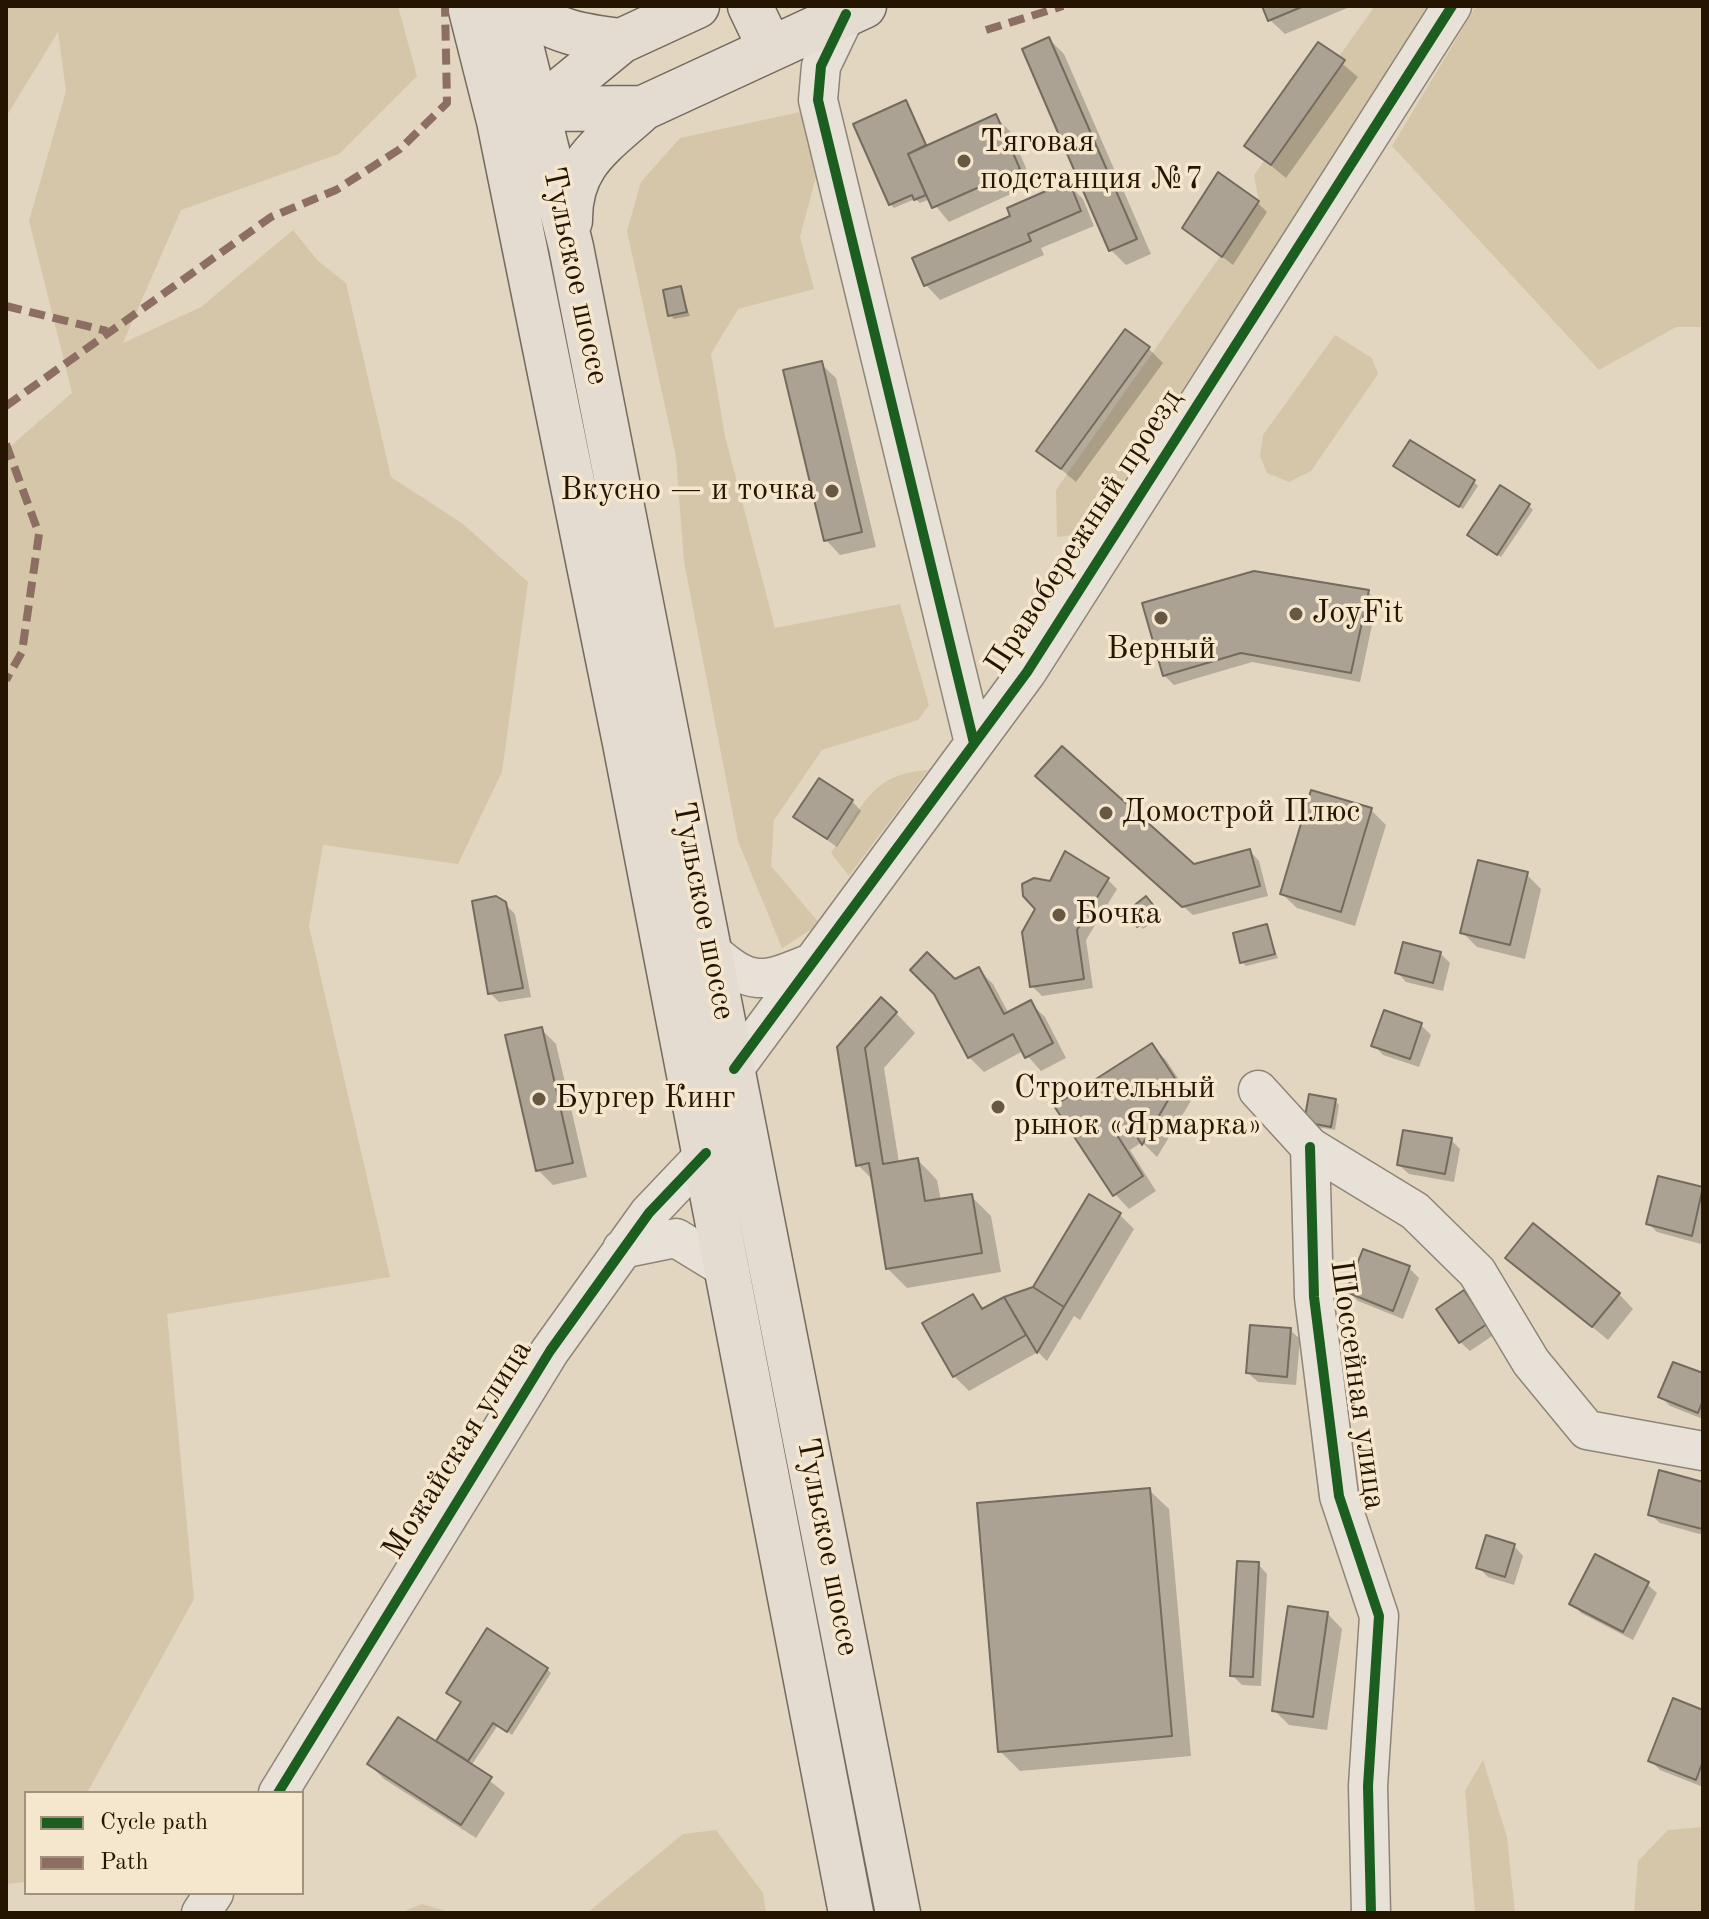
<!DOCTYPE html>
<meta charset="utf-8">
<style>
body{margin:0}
#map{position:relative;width:1709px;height:1919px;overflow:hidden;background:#e2d6c1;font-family:"Old Standard TT",serif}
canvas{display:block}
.frame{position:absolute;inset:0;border:8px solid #251400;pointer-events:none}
.legend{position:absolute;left:24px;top:1791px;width:280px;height:104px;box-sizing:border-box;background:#f5e6ce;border:2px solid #a2927c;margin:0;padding:10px 14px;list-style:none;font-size:24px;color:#251400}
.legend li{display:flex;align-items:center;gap:16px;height:40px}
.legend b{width:40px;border:2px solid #a2927c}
</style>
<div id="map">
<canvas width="1709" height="1919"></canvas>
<div class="frame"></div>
<ul class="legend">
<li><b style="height:10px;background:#1b5e20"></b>Cycle path</li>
<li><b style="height:10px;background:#8d6e63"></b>Path</li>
</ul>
</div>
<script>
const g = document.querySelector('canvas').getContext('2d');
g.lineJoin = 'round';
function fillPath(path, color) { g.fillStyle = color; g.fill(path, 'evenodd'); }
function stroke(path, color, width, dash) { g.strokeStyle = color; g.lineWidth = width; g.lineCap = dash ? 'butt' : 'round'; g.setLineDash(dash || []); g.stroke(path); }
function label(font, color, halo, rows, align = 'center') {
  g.font = font + ' "Old Standard TT",serif'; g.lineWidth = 7; g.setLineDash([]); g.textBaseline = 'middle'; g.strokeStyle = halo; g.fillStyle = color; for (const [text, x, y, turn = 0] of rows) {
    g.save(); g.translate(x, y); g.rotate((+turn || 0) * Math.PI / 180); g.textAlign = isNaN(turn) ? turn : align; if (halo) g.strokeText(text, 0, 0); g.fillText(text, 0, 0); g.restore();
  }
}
fillPath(new Path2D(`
 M6,6h392l19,70 -78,78 -158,56 -58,133 78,-36 92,-77 25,31 28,22 45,194 72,47 65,58 -26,190 -44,92 -135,-19 -14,81 81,351 -223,37 27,285 -107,194h-61v89l-20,2v-1434l66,-57 -43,-172 37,-130 -8,-59 -52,85z
 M1375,6h55l-340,527 -33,4 -1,-47 203,-289 -5,-26z
 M1476,6h227v321h-27l-77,43 -207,-224z
 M800,112l17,61 -17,64 14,52 -76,20 -27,45 14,82 50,192 125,-24 29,101 -11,15 -96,30 -48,70 -3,46 49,58 -38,24 -44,-107 -54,-279 -8,-105 -49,-226 14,-49 39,-44z
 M1335,335l37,23 6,16 -67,97 -22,11 -22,-9 -7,-17 3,-21z
 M928,770l-79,106 -18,-23c31,-45 38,-79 97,-83z
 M1483,1760l24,77 8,76h-40l-10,-122z
 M1703,1827v86h-69l4,-52 30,-31z
 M716,1830l47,63 3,20h-179l96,-79z
 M422,1904l31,9h-53z`), '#d6c6a9');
fillPath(new Path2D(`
 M1264,6h88l-67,28 -15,-14z
 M1049,39l15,15 87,200 -25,11 -15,-15z
 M1319,44l39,33 -72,101 -39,-32z
 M906,102l22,45 67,-30 15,14 23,53 -84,38 -19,-23 -10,4 -5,-4 -21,9 -4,-4z
 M1068,184l15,15 11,27 -53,22 3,7 -104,45 -14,-15 87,-68z
 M1258,203l9,9 -34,53 -49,-38z
 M680,289l10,27 -16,3 -4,-4z
 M1149,349l14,14 -87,119 -37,-31z
 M821,364l15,14 40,169 -36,8 -14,-15z
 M1400,470l74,12 4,4 -15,23z
 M1529,506l4,4 -32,47 -28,-19z
 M1368,592l9,9 -17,81 -108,-20 -78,23 -10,-10z
 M1047,786l147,80 56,-15 9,10 9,35 -75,19z
 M852,801l9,10 -24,36 -42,-30z
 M1371,810l15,15 -31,101 -58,-18 -15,-14z
 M1526,874l15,15 -16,70 -48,-12 -14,-14z
 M1108,880l9,9 -31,51 7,48 -51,8 -10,-10 5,-78 14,-25z
 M1150,903l10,13 -17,13 -4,-4z
 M505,904l10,10 16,83 -32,5 -9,-9z
 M1266,926l12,32 -32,8 -4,-4z
 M1440,953l10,10 -7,28 -37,-9 -9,-10z
 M978,969l15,15 16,30 21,-11 15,14 21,41 -25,13 -18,-20 -39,21 -15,-15 -15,-76z
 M896,1013l19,20 -31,35 15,95 19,-3 19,20 4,21 30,-5 20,20 10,56 -94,16 -20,-20 -14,-88 -15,-15 -19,-118z
 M1421,1025l10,10 -12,32 -36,-12 -9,-10z
 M541,1029l15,15 31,133 -34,8 -15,-15z
 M1151,1045l15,15 26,39 -35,58 -15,-15 -12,8 26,41 -27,18 -14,-15 -58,-87z
 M1335,1101l4,4 -4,25 -25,-4z
 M1451,1140l9,9 -6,33 -45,-8 -10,-9z
 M1660,1178l43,11 -2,55 -44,-12 -9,-9z
 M1120,1215l14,14 -54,91 -6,-4 -27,45 -9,-9 -69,39 -15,-15 -29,-52 48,-27 12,12 49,-20z
 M1508,1257l111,37 14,15 -25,31z
 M1409,1268l10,10 -16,41 -45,-18 -9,-9z
 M1464,1292l31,42 -25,17 -10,-9z
 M1290,1330l10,9 -4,46 -38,-3 -10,-9z
 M1703,1376v43l-33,-13 -9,-9z
 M1661,1473l42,11v51l-43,-12 -10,-9z
 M1149,1490l20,19 22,247 -171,15 -20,-20z
 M1514,1546l9,10 -9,29 -26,-8 -9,-9z
 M1258,1564l9,10 -6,112 -19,-1 -9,-9z
 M1647,1584l10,9 -24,47 -52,-27 -9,-10z
 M1328,1614l14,15 -15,101 -38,-5 -15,-15z
 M547,1669l4,4 -39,62 -14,-10 -27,41 34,27 -29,45 -92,-59 -15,-15 76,-17 -6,-6z
 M1703,1712v75l-43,-17 -9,-9z`), '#0003');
const building = new Path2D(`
 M1262,6h42l-36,15z
 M1049,37l88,202 -28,12 -87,-202z
 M1318,42l27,18 -74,105 -27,-19z
 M906,100l20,45 -18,9 18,41 -12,5 -2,-5 -23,10 -36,-81z
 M996,114l24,55 -88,39 -24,-54z
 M1218,172l41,29 -37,56 -40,-29z
 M1069,181l12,30 -53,23 3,7 -107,45 -12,-28 98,-42 -3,-8z
 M681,286l6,26 -19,4 -5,-26z
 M1125,329l25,18 -89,122 -25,-18z
 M822,361l40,171 -38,9 -41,-171z
 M1410,440l65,40 -16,27 -66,-41z
 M1500,485l30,19 -33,51 -30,-20z
 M1254,571l115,19 -18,83 -110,-20 -78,23 -21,-73z
 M1062,746l132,118 56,-15 10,37 -78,21 -147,-131z
 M819,778l34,22 -26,39 -34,-22z
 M1311,790l61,18 -31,104 -61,-18z
 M1065,851l44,27 -32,52 7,49 -54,8 -8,-55 13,-23 -12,-13 -1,-12 12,-6 16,3z
 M1478,860l50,12 -18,73 -50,-12z
 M496,896l10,6 17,86 -35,6 -16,-93z
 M1146,896l12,15 -21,16 -11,-15z
 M1267,924l8,30 -35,9 -7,-30z
 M1403,942l38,10 -8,31 -38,-10z
 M927,952l28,27 24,-12 25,47 27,-14 22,43 -28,15 -12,-24 -45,24 -34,-64 -24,-24z
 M881,997l16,15 -32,36 18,116 35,-6 7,43 47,-7 10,59 -96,16 -17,-106 -13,3 -19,-119z
 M1384,1010l38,13 -12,36 -39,-13z
 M542,1027l31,136 -37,8 -31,-136z
 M1152,1043l26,40 -36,62 -12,-19 -13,9 26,41 -30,20 -59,-90z
 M1309,1094l27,5 -5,28 -27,-5z
 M1403,1130l49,8 -7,36 -48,-9z
 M1658,1176l45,11 -11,49 -46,-12z
 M1089,1194l32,19 -57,94 -31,-20z
 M1533,1223l87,70 -28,34 -87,-69z
 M1363,1249l47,17 -17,45 -47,-19z
 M1033,1287l31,20 -27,46 -33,-56z
 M1464,1290l23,34 -28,19 -23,-34z
 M973,1294l9,15 22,-12 22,38 -73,42 -31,-54z
 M1250,1325l41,3 -4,49 -41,-4z
 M1673,1362l30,11v27l-5,13 -40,-16z
 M1659,1470l44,12 -1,47 -54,-14z
 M1150,1488l22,248 -174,16 -21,-249z
 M1486,1535l29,9 -10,33 -29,-9z
 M1595,1554l54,28 -26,50 -54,-28z
 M1237,1561l22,1 -6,115 -23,-1z
 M1288,1606l40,6 -15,105 -41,-6z
 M487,1628l61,40 -41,64 -14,-9 -25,38 -32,-20 25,-39 -15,-9z
 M1673,1698l30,12v51l-7,19 -48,-19z
 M398,1717l94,60 -31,48 -94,-61z`);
fillPath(building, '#aba293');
stroke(building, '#736b5d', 2);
const minor = new Path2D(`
 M846,14l-25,52 -3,34 156,643
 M711,951c39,36 52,32 100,12
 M734,1069l293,-397 425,-666
 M1258,1090l52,57 105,64 62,61 54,90 56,68 116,21
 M1310,1147l4,150 25,199 40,120 -11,170 3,127
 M622,1249l54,-11 54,33
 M278,1793l272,-442 99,-138 57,-60
 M201,1913l13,-20`);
const major = new Path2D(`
 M470,6l29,115 126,622 226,1170
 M511,6l60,241 327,1666
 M525,6c23,26 63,31 96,35
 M750,6l20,42
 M538,109l83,-68 76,-35
 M510,118l28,-9 105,-1 221,-102
 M570,221c-1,-58 34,-77 73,-113`);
stroke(minor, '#8e8577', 41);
stroke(major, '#736b5d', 47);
stroke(minor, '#e7e1d7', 38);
stroke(major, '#e4dcd0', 44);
stroke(new Path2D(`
 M986,30l77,-24
 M6,306l101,25
 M6,406l265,-189 65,-27 64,-41 47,-46 -2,-97
 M6,444l33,90 -17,118 -16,28`), '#8d6e63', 8, [16, 8]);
stroke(new Path2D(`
 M846,14l-25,52 -3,34 156,643
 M734,1069l293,-397 425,-666
 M1310,1147l4,150 25,199 40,120 -11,170 3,127
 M278,1793l272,-442 99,-138 57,-60`), '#1b5e20', 10);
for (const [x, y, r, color] of [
 [964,161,8,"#675844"],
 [832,491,8,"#675844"],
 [1296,614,8,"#675844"],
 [1161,618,8,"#675844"],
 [1106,813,8,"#675844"],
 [1059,915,8,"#675844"],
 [539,1099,8,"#675844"],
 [998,1107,8,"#675844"]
]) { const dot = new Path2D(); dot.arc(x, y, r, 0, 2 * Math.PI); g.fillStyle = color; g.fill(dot); stroke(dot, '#f5e6ce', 3); }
label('32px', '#251400', '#f5e6ce', [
 ["Тяговая",980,143],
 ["подстанция №7",980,180],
 ["Вкусно — и точка",816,491,"right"],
 ["JoyFit",1312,614],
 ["Верный",1161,650,"center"],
 ["Домострой Плюс",1122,813],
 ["Бочка",1075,915],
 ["Строительный",1014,1089],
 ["рынок «Ярмарка»",1014,1126],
 ["Бургер Кинг",555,1099]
], 'left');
label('32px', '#251400', '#f5e6ce', [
 ["Тульское шоссе",575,276,78],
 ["Правобережный проезд",1084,532,-57],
 ["Тульское шоссе",703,911,79],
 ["Шоссейная улица",1357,1385,82],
 ["Можайская улица",458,1450,-58],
 ["Тульское шоссе",827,1547,79]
]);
</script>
